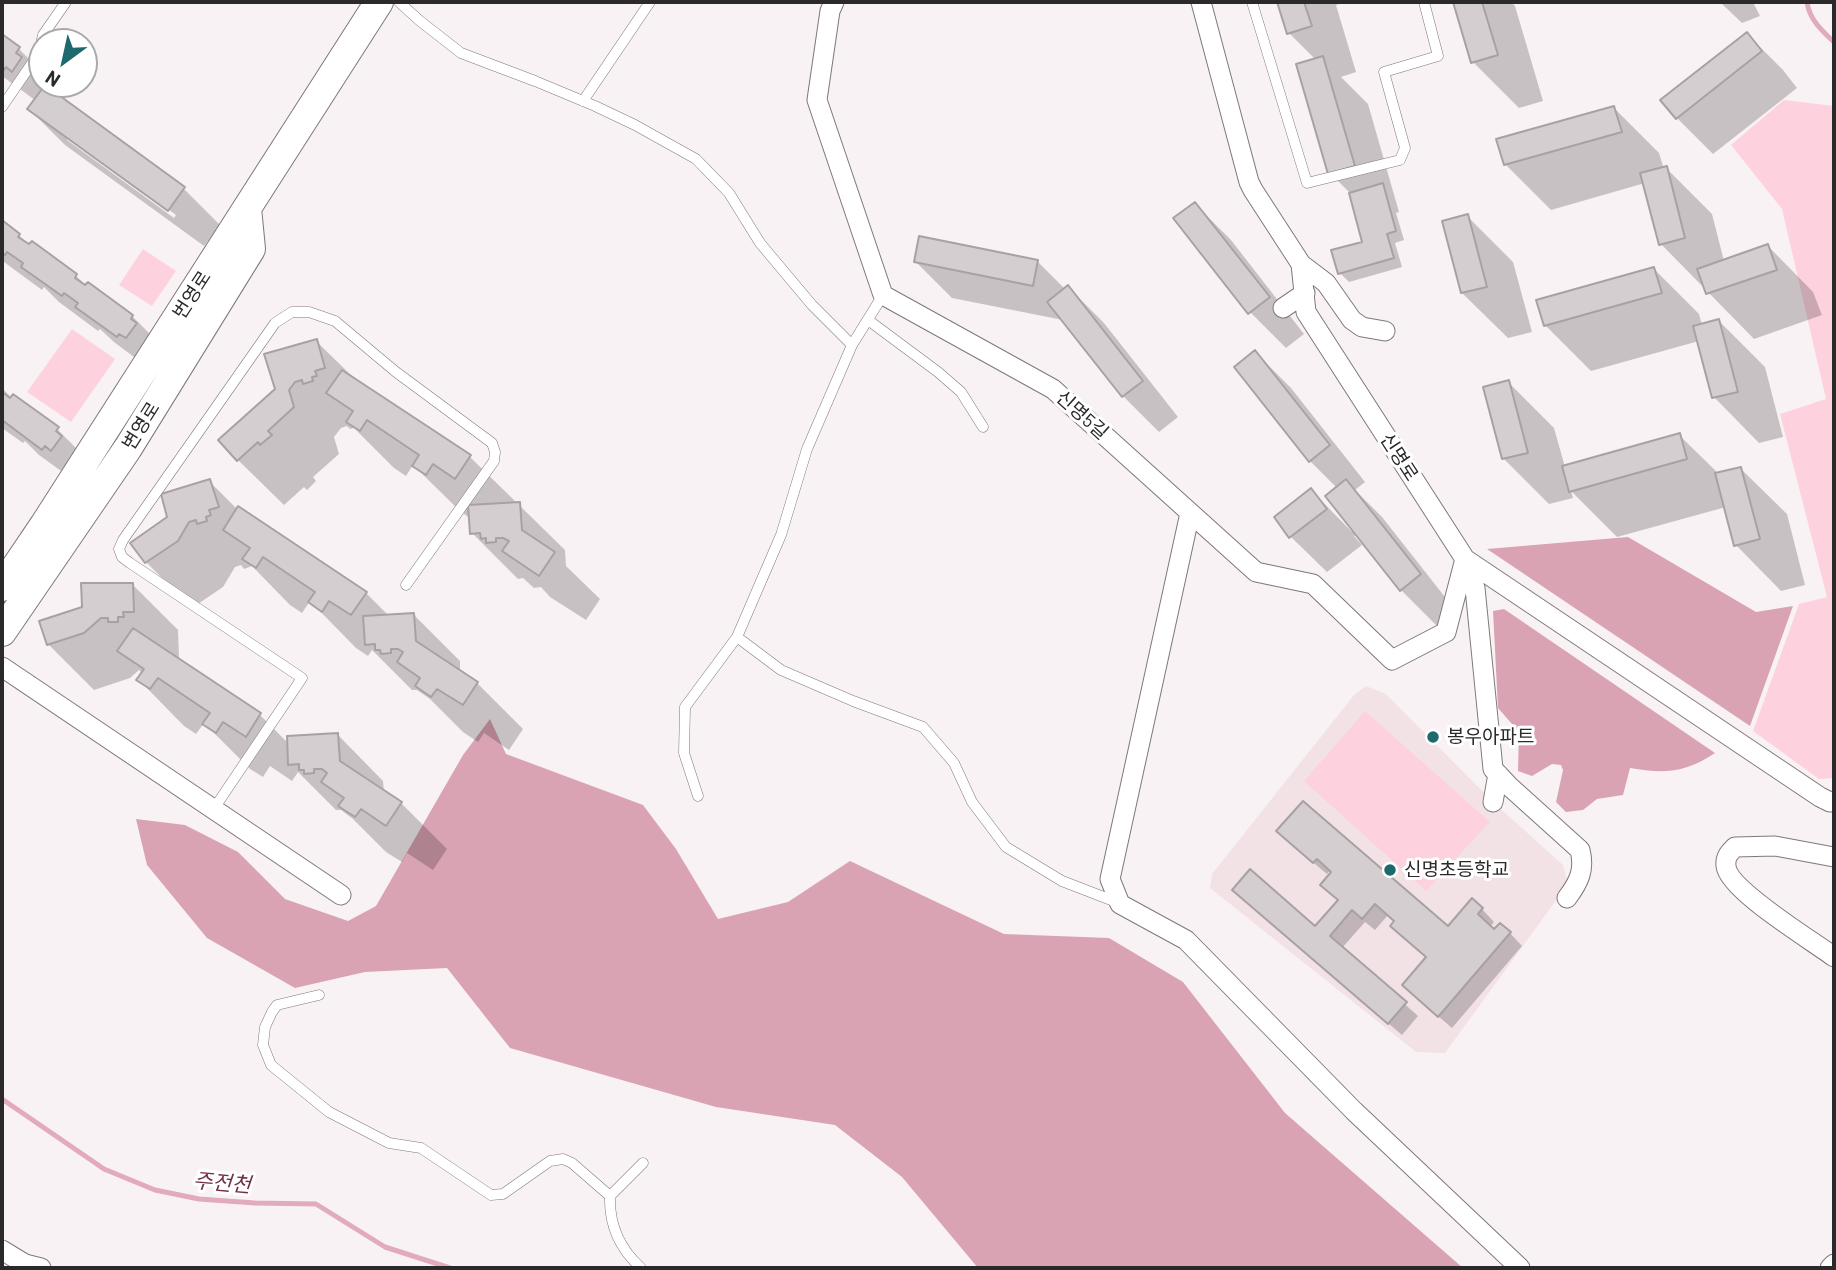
<!DOCTYPE html>
<meta charset="utf-8">
<style>
body{margin:0}
#map{position:relative;width:1836px;height:1270px;overflow:hidden;background:#f9f2f4;font-family:Barlow,sans-serif}
canvas{display:block}
.frame{position:absolute;inset:0;border:4px solid #2b2929;pointer-events:none}
.north{position:absolute;left:28px;top:28px;width:70px;height:70px;box-sizing:border-box;background:#fff;border:2px solid #aaa9a9;border-radius:50%;rotate:213deg;font-size:19px;font-weight:700;line-height:28px;text-align:center;color:#2b2929}
.north::after{content:'';display:block;margin:auto;width:24px;height:32px;background:#1d696e;clip-path:polygon(50% 0,100% 100%,50% 72%,0 100%)}
</style>
<div id="map">
<canvas width="1836" height="1270"></canvas>
<div class="frame"></div>
<div class="north">N</div>
</div>
<script>
const g = document.querySelector('canvas').getContext('2d');
g.lineJoin = 'round';
function fillPath(path, color) { g.fillStyle = color; g.fill(path, 'evenodd'); }
function stroke(path, color, width, dash) { g.strokeStyle = color; g.lineWidth = width; g.lineCap = dash ? 'butt' : 'round'; g.setLineDash(dash || []); g.stroke(path); }
function label(font, color, halo, rows, align = 'center') {
  g.font = font + ' Barlow,"Noto Sans KR",sans-serif'; g.lineWidth = 6; g.setLineDash([]); g.textBaseline = 'middle'; g.strokeStyle = halo; g.fillStyle = color; for (const [text, x, y, turn = 0] of rows) {
    g.save(); g.translate(x, y); g.rotate((+turn || 0) * Math.PI / 180); g.textAlign = isNaN(turn) ? turn : align; if (halo) g.strokeText(text, 0, 0); g.fillText(text, 0, 0); g.restore();
  }
}
fillPath(new Path2D(`
 M1366,686l20,8 107,108 70,63 5,19 -123,169 -29,-1 -206,-164 2,-14 142,-179z`), '#f2e2e6');
fillPath(new Path2D(`
 M1784,100l50,6v672l-15,1 -66,-48 46,-127 28,-7 -47,-183 46,-15 -44,-190 -51,-64z
 M143,249l33,22 -24,35 -33,-21z
 M72,329l43,30 -44,63 -44,-30z
 M1365,711l125,111 -64,69 -122,-110z`), '#fdd2de');
fillPath(new Path2D(`
 M1628,537l128,75 37,-6 -43,120 -263,-177z
 M1504,609l211,144c-29,20 -52,21 -85,15l-7,27 -26,4 -14,11 -17,2 -10,-10 7,-32 -2,-5 -9,-1 -20,12 -14,-5 1,-39 -21,-24 -5,-97z
 M490,719l16,35 137,51 33,44 42,70 70,-17 62,-41 154,73 105,4 74,44 102,131 178,155h-485l-76,-91 -67,-52 -119,-18 -206,-59 -63,-80 -82,4 -70,16 -88,-50 -60,-73 -11,-46 49,6 53,27 47,47 63,22 28,-15 87,-151z`), '#daa3b3');
fillPath(new Path2D(`
 M1279,2h68l-11,3 20,67 -15,5 27,27 31,108 -3,1 8,27 -9,3 7,24 -53,15 -9,-9 25,-30 -14,-49 -21,-21 -14,-113 -27,-27z
 M1455,2h56l4,4 28,95 -24,7 -46,-46z
 M1720,2h33l7,14 -18,7z
 M1747,34l36,36 14,18 -84,66 -36,-36z
 M2,36l17,13 23,23v12h12l-2,5 5,5 -1,1 128,94 36,36 -16,21 -139,-101 -36,-36 6,-9 -33,-24zM67,136l109,79 -2,3 -107,-78z
 M1614,108l45,45 5,16 2,-1 46,46 12,47 44,-15 45,46 9,23 -68,24 -93,-95 -16,-61 -94,27 -46,-46z
 M1195,204l36,36 73,94 -18,14 -36,-36z
 M1467,216l46,46 19,70 -24,6 -46,-45z
 M2,222l17,13 11,11 2,-3 44,33 11,10 45,30 36,36 -14,20 -40,-30 -14,-13 -2,2 -39,-29 -15,-15 -2,3 -38,-28 -2,-2z
 M1037,261l28,28 3,-2 36,36 74,94 -19,15 -36,-36 -60,-76 -111,-22 -36,-36z
 M1654,269l45,45 3,11 17,-4 46,46 18,70 -24,6 -45,-46 -15,-56 -108,30 -46,-46z
 M316,341l42,41 112,75 95,93 1,16 34,33 -14,21 -36,-23 -9,-10 -7,1 -11,-10 -5,1 -46,-46 -1,-14 -11,-8 -47,-46 -7,11 -12,-8 -40,-40 -4,1 -3,-3 -6,2 -7,9 5,17 -26,23 3,4 -9,9 -3,-3 -20,18 -46,-45 39,-71z
 M1255,352l36,36 74,94 -10,8 27,27 74,94 -19,15 -36,-36 -44,-56 -3,2 8,9 -35,27 -36,-35 20,-47 41,42 2,-2 -17,-42 -27,-27z
 M1508,382l46,46 11,39 114,-32 40,39 22,-5 46,45 18,71 -24,6 -45,-46 -10,-38 -109,30 -46,-46 2,7 -24,6 -46,-46z
 M2,388l10,10 45,31 36,36 -2,2 6,6 -18,11 -40,-29 -14,-14 -2,2 -21,-15z
 M209,481l29,29 128,83 23,23 25,-1 46,46v11l17,11 46,46 -14,21 -25,-17 -6,9 -15,-10 -33,-33 -13,-9h-5l-40,-40 -4,6 -12,-8 -46,-47 -8,12 -12,-8 -38,-39 -8,3 -3,-4 -6,2 -12,20 -31,21 -46,-46 -13,-19 37,-25z
 M133,585l45,45 1,27h-6l87,58 29,29 49,-9 45,46 1,11 17,11 46,46 -14,21 -26,-17 -5,9 -16,-10 -33,-33 -12,-9h-5l-38,-38 -6,9 -22,-15 -7,11 -13,-8 -46,-46 -8,11 -12,-8 -45,-46 4,-6 -4,-4 -9,8 -36,12 -46,-46 35,-36z
 M1291,844l157,84 34,-19 12,13 -4,5 5,4 15,2 12,13 -70,82 -36,-31 11,-39 -39,-43 -13,15 -10,-8 -23,26 76,68 -16,19 -156,-133 70,26 23,-27 -6,-28 -3,-3 -3,4z`), '#0003');
stroke(new Path2D(`
 M1807,2c2,17 15,29 27,40
 M2,1099l102,70 51,21 44,9 56,4 61,1 69,43 65,21`), '#e2abbb', 5);
const building = new Path2D(`
 M1277,2h27l8,24 -25,8z
 M1453,2h29l16,53 -27,8z
 M1747,32l15,19 -86,68 -16,-19z
 M2,34l18,13 -4,6 6,4 -10,15 -6,-5 -2,3 -2,-2z
 M1323,56l32,110 -27,8 -32,-110z
 M45,85l140,102 -17,24 -141,-102z
 M1614,106l8,26 -118,33 -8,-26z
 M1667,166l18,72 -26,7 -19,-72z
 M1383,183l13,48 -9,3 7,24 -56,16 -7,-24 31,-8 -13,-49z
 M1195,202l75,95 -22,17 -75,-96z
 M1468,214l19,73 -26,6 -19,-72z
 M2,220l18,14 -2,3 11,7 3,-3 45,33 -2,4 10,7 3,-3 45,33 -2,4 6,4 -11,15 -7,-4 -2,3 -42,-30 3,-4 -14,-10 -2,3 -41,-29 2,-4 -16,-11 -2,3 -3,-2z
 M919,236l119,24 -5,26 -119,-24z
 M1768,244l9,26 -71,24 -9,-25z
 M1654,267l8,26 -118,33 -8,-26z
 M1068,285l75,96 -21,16 -75,-95z
 M1719,319l19,73 -26,6 -19,-72z
 M317,339l8,29 -10,3 2,5 -5,1 1,4 -10,3 -1,-4 -7,2 -6,8 5,17 -26,24 4,4 -12,10 -2,-3 -21,19 -19,-21 57,-51 -11,-35z
 M1255,350l75,95 -21,17 -75,-95z
 M342,370l129,85 -16,24 -22,-15 -7,11 -14,-9 7,-11 -52,-35 -7,11 -14,-9 7,-11 -27,-18z
 M1509,380l19,73 -26,6 -19,-72z
 M2,392l8,6 3,-4 46,33 -3,4 6,5 -11,15 -6,-5 -3,4 -40,-30 1,-4z
 M1680,433l7,26 -118,33 -7,-26z
 M1741,467l19,72 -26,7 -19,-73z
 M210,479l9,28 -10,3 2,5 -5,2 1,4 -10,3 -1,-4 -7,2 -11,19 -33,22 -15,-20 37,-26 -6,-23z
 M1346,479l75,95 -21,17 -75,-95z
 M1311,488l16,21 -38,29 -15,-21z
 M520,502l2,28 33,22 -16,24 -37,-25 7,-10 -6,-3h-7v4l-10,1v-5l-5,1 -1,-6 -10,1 -2,-29z
 M238,506l129,86 -16,23 -22,-14 -7,11 -14,-10 7,-10 -52,-35 -7,11 -14,-9 8,-11 -27,-18z
 M81,583h52l1,29h-11l1,5h-6v5h-10v-4h-7l-17,15 -37,12 -8,-24 43,-14z
 M414,613l2,28 62,41 -15,23 -26,-16 -6,8 -16,-11 5,-8 -23,-16 6,-10 -5,-3h-7v4l-10,1 -1,-4h-5v-6l-10,1 -2,-29z
 M133,628l128,85 -15,24 -23,-15 -7,11 -14,-9 8,-11 -52,-35 -8,11 -14,-9 8,-11 -27,-18z
 M338,733l2,28 62,41 -16,24 -25,-17 -6,8 -17,-11 6,-8 -23,-16 6,-9 -5,-4h-8v4l-10,1v-4h-5v-6l-11,1 -1,-29z
 M1303,801l145,125 24,-28 11,10 -5,6 16,15 6,-6 11,9 -73,85 -36,-32 24,-28 -36,-31 4,-5 -19,-17 -13,15 -10,-9 -22,26 77,66 -19,22 -156,-134 18,-21 65,57 23,-26 -18,-15 11,-13 -14,-13 -4,4 -37,-32z`);
fillPath(building, '#d5ced0');
stroke(building, '#a8a1a3', 2);
const service = new Path2D(`
 M399,2l21,19 41,32 74,28 60,25 40,19 61,34 33,34 31,50 52,62 40,40
 M1252,2l55,181 93,-23 5,-12 -21,-76 54,-16 -14,-54
 M583,101l67,-99
 M2,107l37,-54 4,-18 23,-33
 M868,320l70,52 23,20 22,35
 M737,637l44,33 72,31 70,26 31,36 18,39 34,45 56,34 57,22
 M698,796l-14,-43 1,-46 52,-70 44,-102 26,-86 45,-104 31,-50
 M213,810l89,-132 -172,-115 -8,-6 -3,-8 4,-9 152,-217 17,-11h17l26,9 61,51 96,71 3,9 -1,9 -88,124
 M319,995l-42,10 -5,7 -7,15 -2,18 8,20 58,47 60,31 32,5 70,47 12,-1 47,-33 13,-2 9,4 38,33
 M641,1268c-21,-19 -32,-44 -31,-72l33,-33`);
const minor = new Path2D(`
 M834,2l-4,9 -13,89 66,195 170,94 203,183 57,12 79,76 54,-28 19,-73
 M1201,2l48,180 4,8 48,74 5,48 159,247 10,29 18,181 16,17 71,64c5,20 -1,32 -13,48
 M1301,264l25,19 26,37 10,7 23,4
 M1283,308l22,-15
 M1190,513l-80,366 10,25 66,36 168,171 166,157
 M1465,559l355,238 10,5 4,-1
 M2,667l339,228
 M1493,802l5,-28
 M1834,857l-59,-11 -40,1c-6,6 -10,10 -9,19 2,24 87,75 108,91
 M2,1250l23,14 16,4
 M1830,1268l4,-4`);
const secondary = new Path2D(`
 M2,587l42,-62 335,-523
 M2,632l126,-184 123,-199 -4,-41`);
stroke(service, '#7f787a', 11);
stroke(minor, '#7f787a', 21);
stroke(secondary, '#7f787a', 30);
stroke(service, '#fff', 10);
stroke(minor, '#fff', 19);
stroke(secondary, '#fff', 28);
for (const [x, y, r, color] of [
 [1433,737,7,"#1d696e"],
 [1390,870,7,"#1d696e"]
]) { const dot = new Path2D(); dot.arc(x, y, r, 0, 2 * Math.PI); g.fillStyle = color; g.fill(dot); stroke(dot, '#fff', 2.5); }
label('19px', '#2b2929', '#fff', [
 ["번영로",192,295,-57],
 ["신명5길",1082,415,42],
 ["변영로",141,426,-58],
 ["신명로",1399,457,57]
]);
label('19px', '#2b2929', '#fff', [
 ["봉우아파트",1447,737],
 ["신명초등학교",1404,870]
], 'left');
label('italic 21px', '#723048', '#fff', [
 ["주전천",222,1183,5]
]);
</script>
